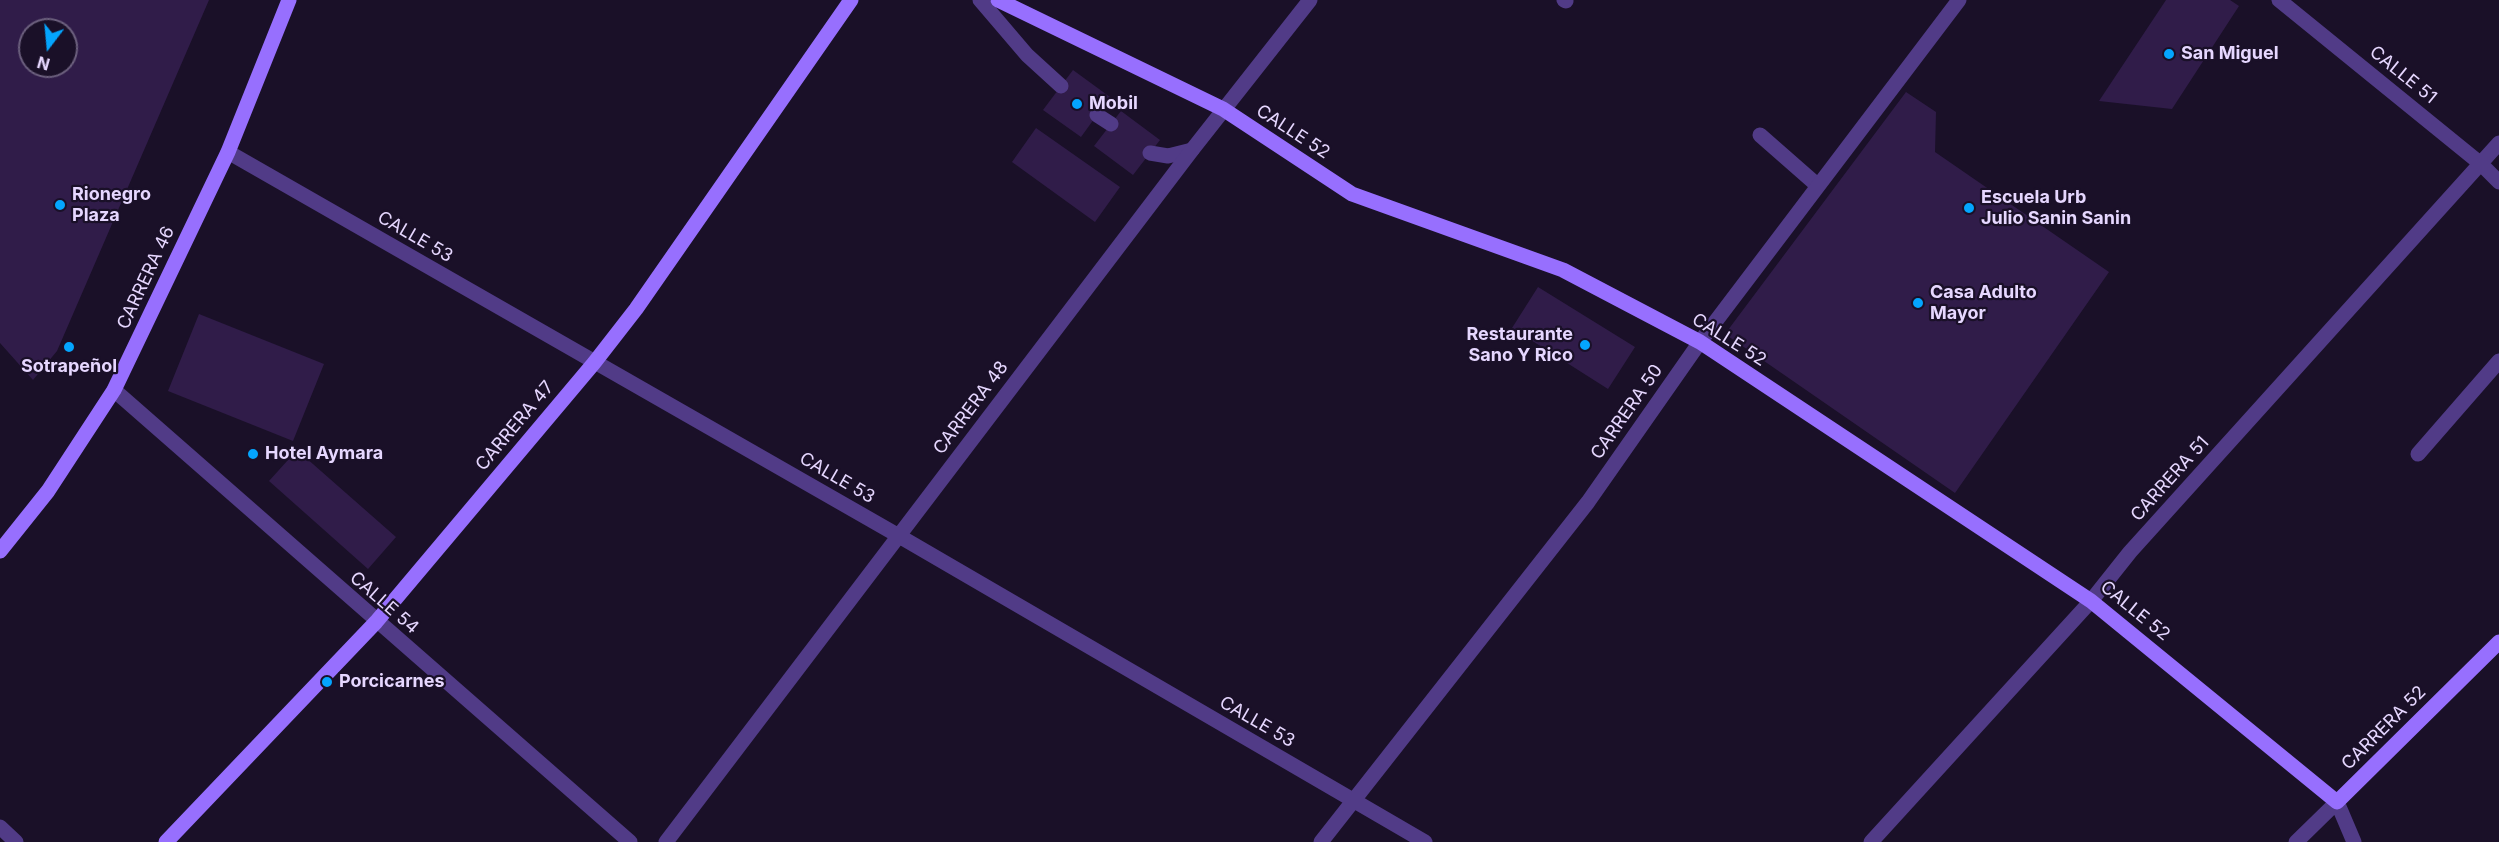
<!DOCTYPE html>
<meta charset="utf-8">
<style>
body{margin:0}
#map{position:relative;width:2499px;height:842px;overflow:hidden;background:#1a1028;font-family:Inter,sans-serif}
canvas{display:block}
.north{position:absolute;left:18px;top:18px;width:60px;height:60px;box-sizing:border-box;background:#1a1028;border:2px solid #6c607e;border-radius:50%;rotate:196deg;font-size:16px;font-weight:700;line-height:24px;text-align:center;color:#e6d7ff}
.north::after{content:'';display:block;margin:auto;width:21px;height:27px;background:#04a5fe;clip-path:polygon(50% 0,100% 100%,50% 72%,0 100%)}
</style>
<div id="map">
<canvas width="2499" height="842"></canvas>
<div class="north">N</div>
</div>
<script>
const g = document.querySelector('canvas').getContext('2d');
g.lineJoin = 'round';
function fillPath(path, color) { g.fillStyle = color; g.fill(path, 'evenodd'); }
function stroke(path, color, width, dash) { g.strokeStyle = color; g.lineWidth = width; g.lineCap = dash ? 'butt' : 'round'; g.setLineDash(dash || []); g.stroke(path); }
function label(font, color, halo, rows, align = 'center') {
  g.font = font + ' Inter,sans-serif'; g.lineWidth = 4.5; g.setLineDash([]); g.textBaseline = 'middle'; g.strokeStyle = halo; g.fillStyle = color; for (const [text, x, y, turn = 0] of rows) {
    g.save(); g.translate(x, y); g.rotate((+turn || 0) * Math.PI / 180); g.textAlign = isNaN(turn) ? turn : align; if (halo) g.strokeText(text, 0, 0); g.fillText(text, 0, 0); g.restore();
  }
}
fillPath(new Path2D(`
 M0,0h209l-152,351 -24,29 -33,-37zM30,30h36v36h-36z
 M2166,0h64l9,6 -67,103 -73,-8z
 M1073,70l37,27 -29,40 -38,-27z
 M1906,92l30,20 -1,40 174,120 -154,221 -230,-159z
 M1121,111l39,29 -27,35 -39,-29z
 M1036,128l84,59 -25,35 -83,-60z
 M1538,287l97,60 -27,42 -96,-61z
 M199,314l125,50 -31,77 -125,-50z
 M297,450l99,87 -28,32 -99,-88z`), '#301c49');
stroke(new Path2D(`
 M980,0l47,55 34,31
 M1564,0l2,1
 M1097,115l14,9
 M1760,135l57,50
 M1150,153l18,3 24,-6
 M2418,454l81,-93`), '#513b87', 15);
stroke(new Path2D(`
 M2279,0l202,164 18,18
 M228,152l671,384 526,306
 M114,390l516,452
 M0,827l16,15
 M666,842l526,-692 118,-150
 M1321,842l267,-340 112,-160 259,-342
 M1871,842l220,-241 39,-49 369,-409
 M2296,842l41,-40 17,40`), '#513b87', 15);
stroke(new Path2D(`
 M998,0l225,109 129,85 211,76 137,72 391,259 246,201 162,-160
 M0,551l48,-60 66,-101 114,-238 61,-152
 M166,842l210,-220 218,-259 42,-54 215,-309`), '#976ffe', 15);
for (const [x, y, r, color] of [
 [2169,54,6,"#04a5fe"],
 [1077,104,6,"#04a5fe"],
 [60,205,6,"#04a5fe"],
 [1969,208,6,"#04a5fe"],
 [1918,303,6,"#04a5fe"],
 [1585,345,6,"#04a5fe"],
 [69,347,6,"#04a5fe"],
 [253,454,6,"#04a5fe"],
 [327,682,6,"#04a5fe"]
]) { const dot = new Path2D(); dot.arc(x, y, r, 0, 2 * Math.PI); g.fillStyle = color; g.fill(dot); stroke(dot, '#1a1028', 2); }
label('bold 18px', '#e6d7ff', '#1a1028', [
 ["San Miguel",2181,54],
 ["Mobil",1089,104],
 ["Rionegro",72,195],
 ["Plaza",72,216],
 ["Escuela Urb",1981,198],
 ["Julio Sanin Sanin",1981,219],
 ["Casa Adulto",1930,293],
 ["Mayor",1930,314],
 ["Restaurante",1573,335,"right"],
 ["Sano Y Rico",1573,356,"right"],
 ["Sotrapeñol",69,367,"center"],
 ["Hotel Aymara",265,454],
 ["Porcicarnes",339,682]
], 'left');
label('18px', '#e6d7ff', '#1a1028', [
 ["CALLE 51",2403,75,39],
 ["CALLE 52",1293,132,33],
 ["CALLE 53",415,237,30],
 ["CARRERA 46",146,278,-65],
 ["CALLE 52",1729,340,32],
 ["CARRERA 48",971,408,-53],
 ["CARRERA 50",1627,412,-55],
 ["CARRERA 47",515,426,-50],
 ["CALLE 53",837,478,30],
 ["CARRERA 51",2170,479,-48],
 ["CALLE 54",384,603,41],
 ["CALLE 52",2135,611,39],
 ["CALLE 53",1257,722,30],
 ["CARRERA 52",2384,728,-45]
]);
</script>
